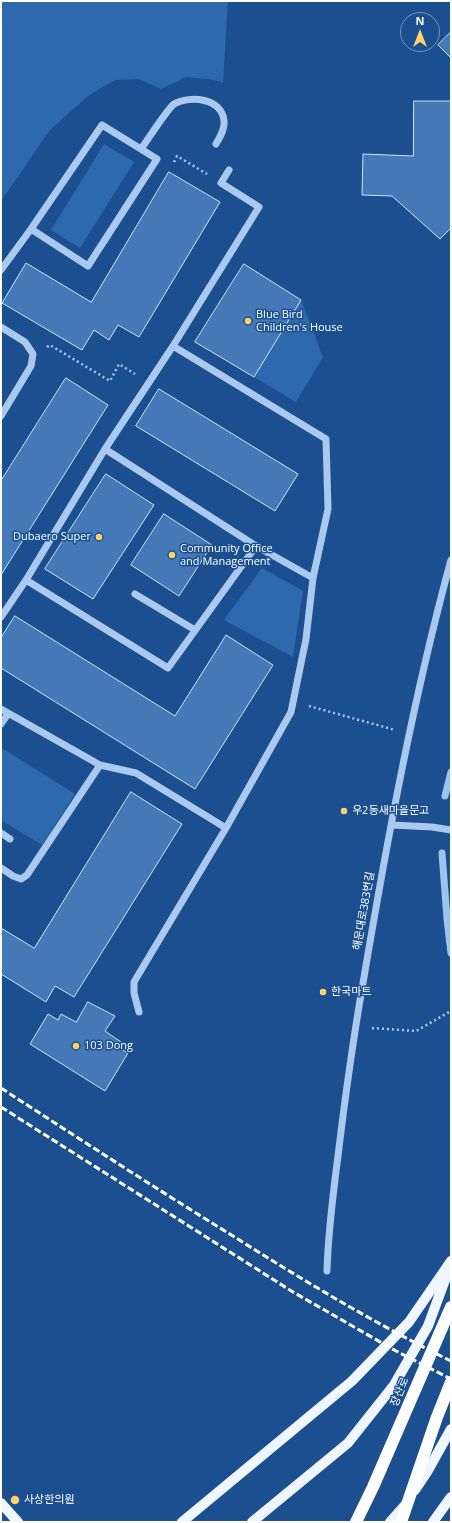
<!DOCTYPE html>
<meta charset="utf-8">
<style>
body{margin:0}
#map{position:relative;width:452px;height:1523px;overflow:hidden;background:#1b4f8f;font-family:"Open Sans",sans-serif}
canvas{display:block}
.frame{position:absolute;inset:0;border:2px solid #fff;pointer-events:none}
.north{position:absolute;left:400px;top:12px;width:40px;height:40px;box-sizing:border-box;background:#1b4f8f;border:1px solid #7695bc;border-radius:50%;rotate:0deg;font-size:11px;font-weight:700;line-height:16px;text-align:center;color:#fff}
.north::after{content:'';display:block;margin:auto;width:14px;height:18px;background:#ffd166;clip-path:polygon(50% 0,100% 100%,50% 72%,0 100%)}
</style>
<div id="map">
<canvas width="452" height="1523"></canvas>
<div class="frame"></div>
<div class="north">N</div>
</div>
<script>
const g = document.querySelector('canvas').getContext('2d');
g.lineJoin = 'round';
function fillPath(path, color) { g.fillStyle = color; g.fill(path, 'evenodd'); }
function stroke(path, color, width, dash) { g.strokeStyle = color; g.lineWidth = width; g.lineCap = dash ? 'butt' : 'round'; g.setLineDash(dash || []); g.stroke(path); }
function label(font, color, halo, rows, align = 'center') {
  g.font = font + ' "Open Sans","Noto Sans KR",sans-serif'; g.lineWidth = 3; g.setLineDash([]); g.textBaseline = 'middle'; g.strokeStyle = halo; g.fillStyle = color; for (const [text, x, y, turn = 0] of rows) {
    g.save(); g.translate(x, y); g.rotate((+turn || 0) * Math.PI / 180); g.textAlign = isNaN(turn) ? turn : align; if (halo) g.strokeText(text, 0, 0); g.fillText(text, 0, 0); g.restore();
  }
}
fillPath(new Path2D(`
 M1,1h227l-5,81 -15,-3 -22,-2 -25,12 -22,-10 -24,1 -27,16 -38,34 -49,71z
 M104,144l30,18 -54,86 -29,-18z
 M301,300l22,57 -27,45 -42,-25z
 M262,568l41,23 -10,66 -69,-37z
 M2,748l73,46 -33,51 -41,-25z`), '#2e69ad');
stroke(new Path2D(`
 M445,796l6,-24
 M442,853l5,66 4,34`), '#9cc4f0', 7);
const building = new Path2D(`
 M451,32v26l-13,-13z
 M414,101h37v127l-11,11 -48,-43 -30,-1 1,-41 50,2z
 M169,172l51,30 -81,135 -21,-12 -9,15 -15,-10 -12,20 -80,-47 24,-40 65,39z
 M244,264l57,36 -47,77 -59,-35z
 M66,378l42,27 -107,170v-94z
 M159,389l139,85 -23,37 -139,-85z
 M106,474l48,31 -61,94 -48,-30z
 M164,514l48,31 -33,51 -48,-31z
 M15,616l160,100 51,-81 47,30 -78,124 -194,-121v-30z
 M131,792l51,32 -108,173 -19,-11 -9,16 -45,-28v-46l33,20z
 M88,1002l27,14 -10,15 16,11 -2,6 9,5 -23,38 -75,-47 18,-30 10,6 3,-6 15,8z`);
fillPath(building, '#4478b7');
stroke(building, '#cfe3fa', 1);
stroke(new Path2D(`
 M174,162l3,-6 30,18
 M47,347l3,-2 60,36 9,-17 16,10
 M309,706l86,24
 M372,1028l44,3 35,-20`), '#a9c9ee', 2.5, [2, 3]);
stroke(new Path2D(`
 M141,149c6,-8 27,-41 33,-45 16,-9 48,-6 50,17 1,8 -4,16 -8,23
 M1,270l30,-41 71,-104 55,34 -69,107 -57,-37
 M1,327l24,15 8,12 -2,12 -30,50
 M173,346l-68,103 -79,131 142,88 88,-122
 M105,449l151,97 57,32
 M135,594l60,36
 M1,617l25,-37
 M1,709l99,56 -73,110 -6,4 -8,-3 -12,-8
 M1,724l7,-10
 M100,765l36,8 90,55
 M392,825l40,2 19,3
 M1,833l9,6
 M139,1012l-5,-19v-11l92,-154 65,-116 15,-73 7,-61 15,-69 -2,-70 -153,-93 86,-139 -38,-24 8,-13
 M327,1271c1,-39 6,-77 11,-115 7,-58 15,-116 25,-173 24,-142 50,-284 88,-423`), '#a9c9ee', 7);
stroke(new Path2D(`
 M415,1490l12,-18 24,-43
 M1,1503l17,19
 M182,1522l170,-141 57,-59 42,-61
 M252,1522l96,-79 46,-58 34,-59 20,-54
 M390,1522l16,-18
 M433,1522l18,-25`), '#f0f6ff', 10);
stroke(new Path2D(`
 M356,1522l17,-35 78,-180
 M401,1522l36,-105 14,-35`), '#fff', 12);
stroke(new Path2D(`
 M1,1088c77,50 154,100 232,148 71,45 143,88 218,125
 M1,1107l292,185 103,59 55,28`), '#fff', 3, [7, 3]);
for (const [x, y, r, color] of [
 [248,321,4,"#ffd166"],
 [99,537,4,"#ffd166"],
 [172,555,4,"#ffd166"],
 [344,811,4,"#ffd166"],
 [323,992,4,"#ffd166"],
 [76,1046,4,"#ffd166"],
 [15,1500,5,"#ffd166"]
]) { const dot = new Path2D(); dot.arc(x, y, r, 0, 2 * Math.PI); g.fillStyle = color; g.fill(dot); stroke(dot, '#1b4f8f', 1.5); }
label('11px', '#fff', '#1b4f8f', [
 ["Blue Bird",256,315],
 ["Children's House",256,328],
 ["Dubaero Super",91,537,"right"],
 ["Community Office",180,549],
 ["and Management",180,562],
 ["우2동새마을문고",352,811],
 ["한국마트",331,992],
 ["103 Dong",84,1046],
 ["사상한의원",24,1500]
], 'left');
label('11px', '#fff', '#1b4f8f', [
 ["해운대로383번길",364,911,-80],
 ["장산로",400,1392,-67]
]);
</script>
